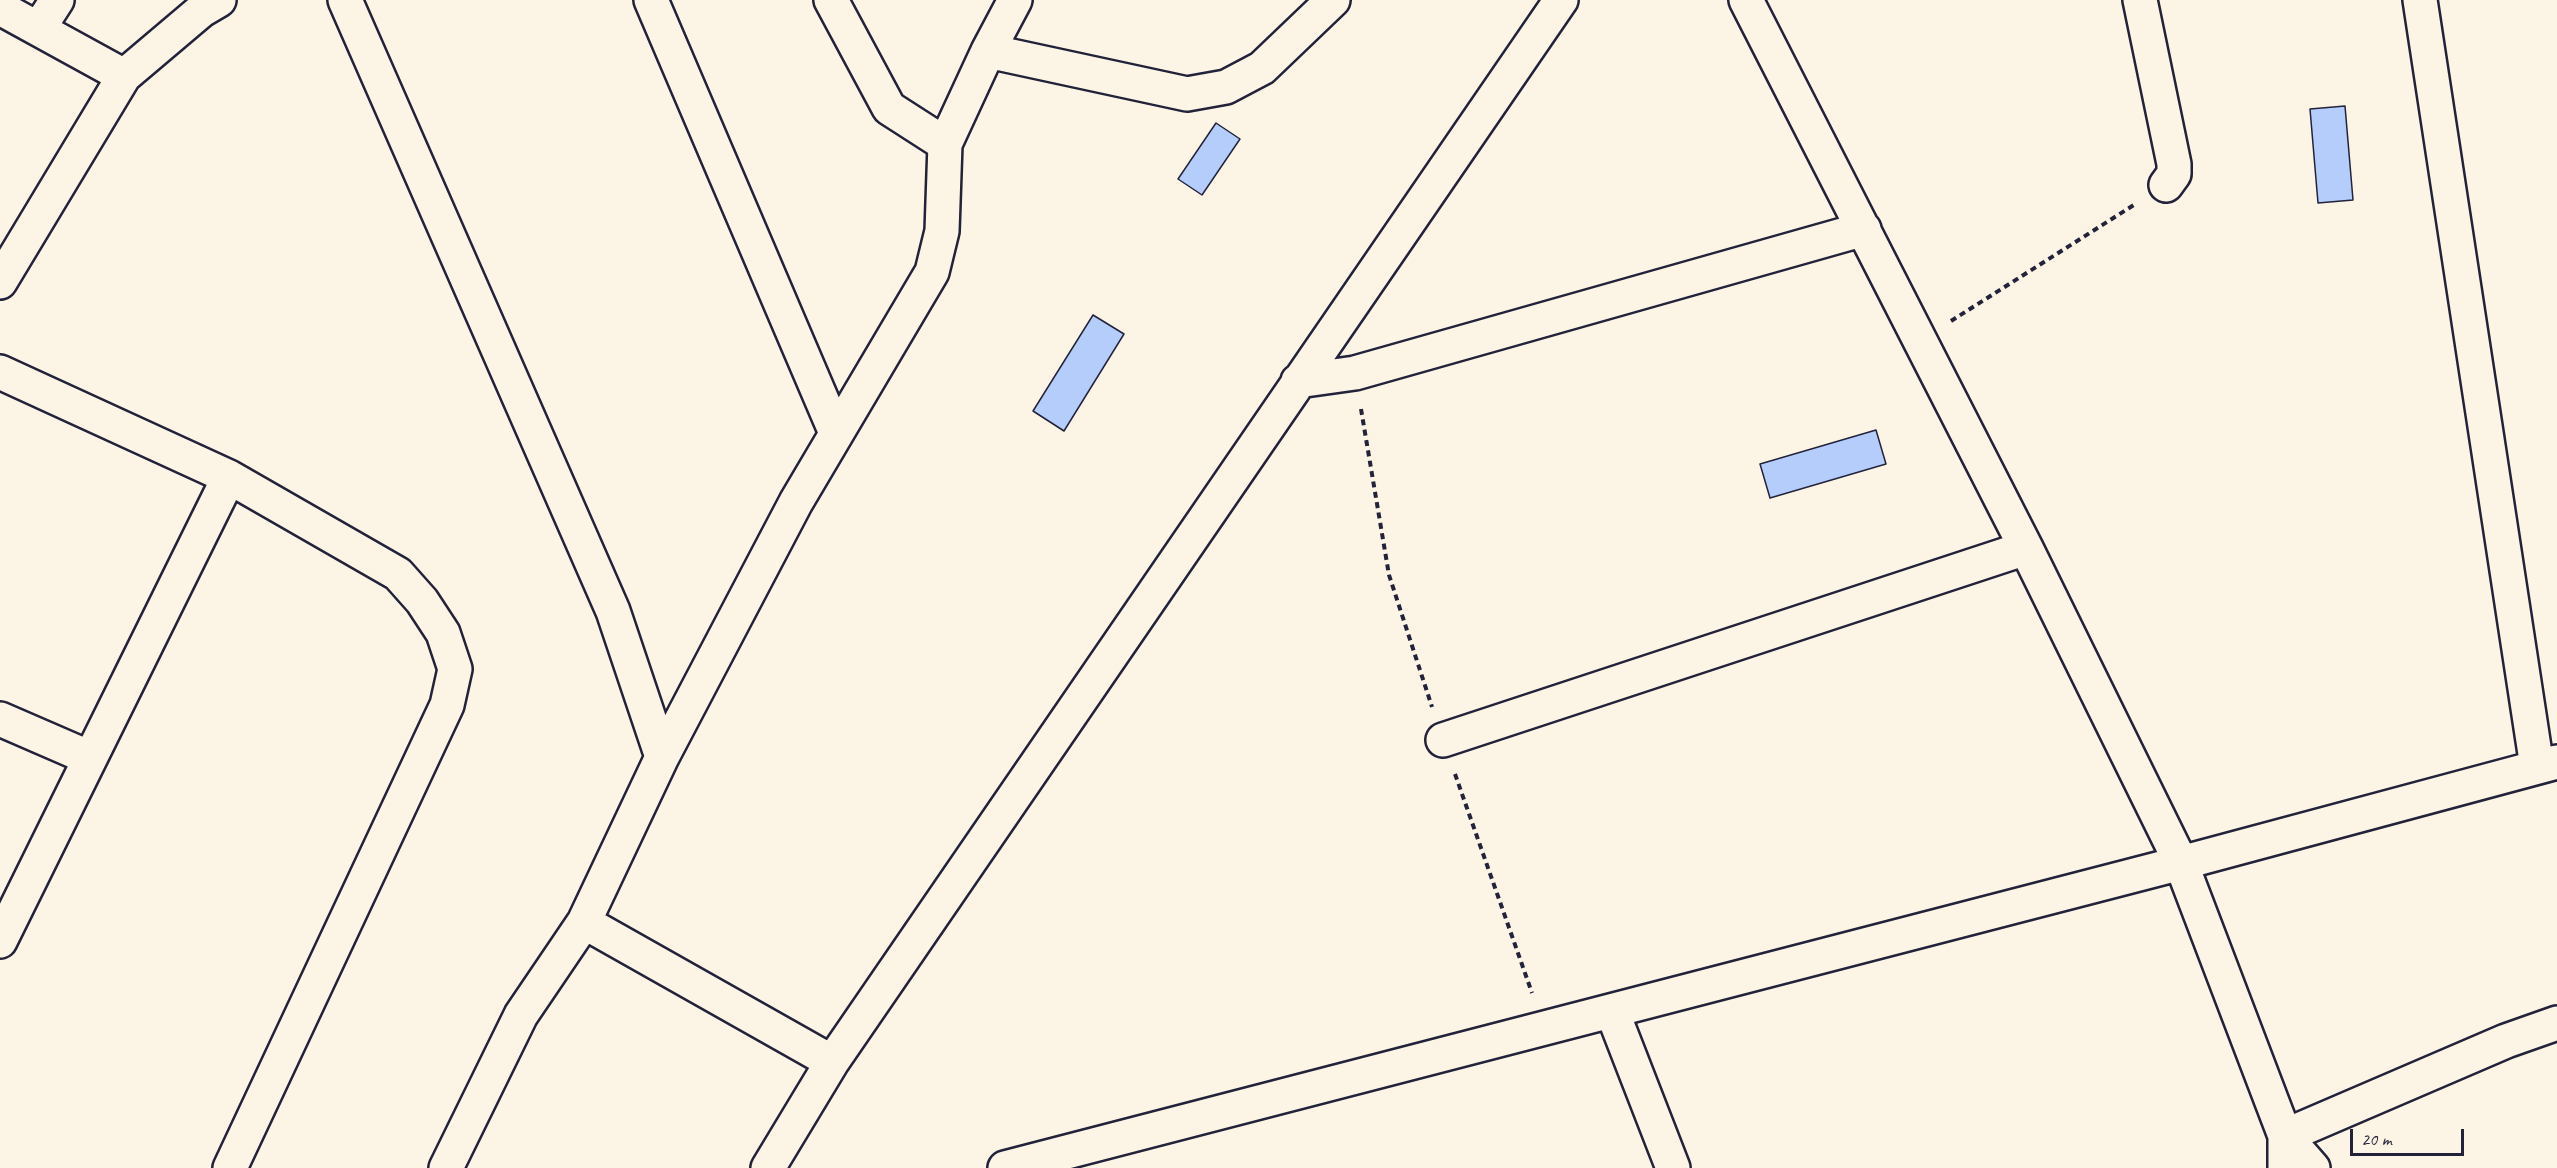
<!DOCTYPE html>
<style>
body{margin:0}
#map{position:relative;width:2557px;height:1168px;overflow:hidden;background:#fcf5e5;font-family:Caveat,sans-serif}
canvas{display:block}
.scale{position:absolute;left:2350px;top:1129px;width:114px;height:27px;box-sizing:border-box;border:3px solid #22223b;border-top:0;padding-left:8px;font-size:18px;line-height:21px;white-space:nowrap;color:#22223b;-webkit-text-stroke:4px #fcf5e5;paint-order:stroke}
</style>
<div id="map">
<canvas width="2557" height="1168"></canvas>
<div class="scale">20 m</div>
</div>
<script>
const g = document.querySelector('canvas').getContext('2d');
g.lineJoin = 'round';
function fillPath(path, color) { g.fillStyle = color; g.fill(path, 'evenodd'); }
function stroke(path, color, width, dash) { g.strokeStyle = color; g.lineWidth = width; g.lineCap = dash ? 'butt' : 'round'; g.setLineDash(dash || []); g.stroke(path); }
const building = new Path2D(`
 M2345,106l8,94 -35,3 -8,-94z
 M1216,123l24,16 -38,56 -24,-16z
 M1093,315l31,19 -60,97 -31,-20z
 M1876,430l10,34 -116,34 -10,-34z`);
fillPath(building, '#b4cdfb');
stroke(building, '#22223b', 1.5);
const minor = new Path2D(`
 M345,0l268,611 49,146
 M651,0l185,433
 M831,0l58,108 56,36
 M1746,0l280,548 155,315 104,273v32
 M2140,0l34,164v10l-8,11
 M2420,0l117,767
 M0,8l124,68
 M39,28l18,-28
 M988,51l199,43 39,-7 36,-19 71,-68
 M0,282l124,-206 78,-66 17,-10
 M0,372l229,105 169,97 24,27 21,32 12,36 -8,36 -217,463
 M1298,381l57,-8 509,-144
 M0,719l90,39
 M1443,740l583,-192
 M584,922l248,140
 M0,941l229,-464
 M1612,1011l61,157
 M446,1168l75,-153 63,-93 78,-165 134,-255 136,-230 10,-41 3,-87 43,-93 27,-51
 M768,1168l64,-106 729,-1062
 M1005,1168l1176,-305 376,-101
 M2313,1168l-28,-32 221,-95 51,-18`);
stroke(minor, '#22223b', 38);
stroke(new Path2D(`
 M1951,321l186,-118
 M1361,409l28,166 43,132
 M1455,774l77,219`), '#22223b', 4, [6, 4.5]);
stroke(minor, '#fcf5e5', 33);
</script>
